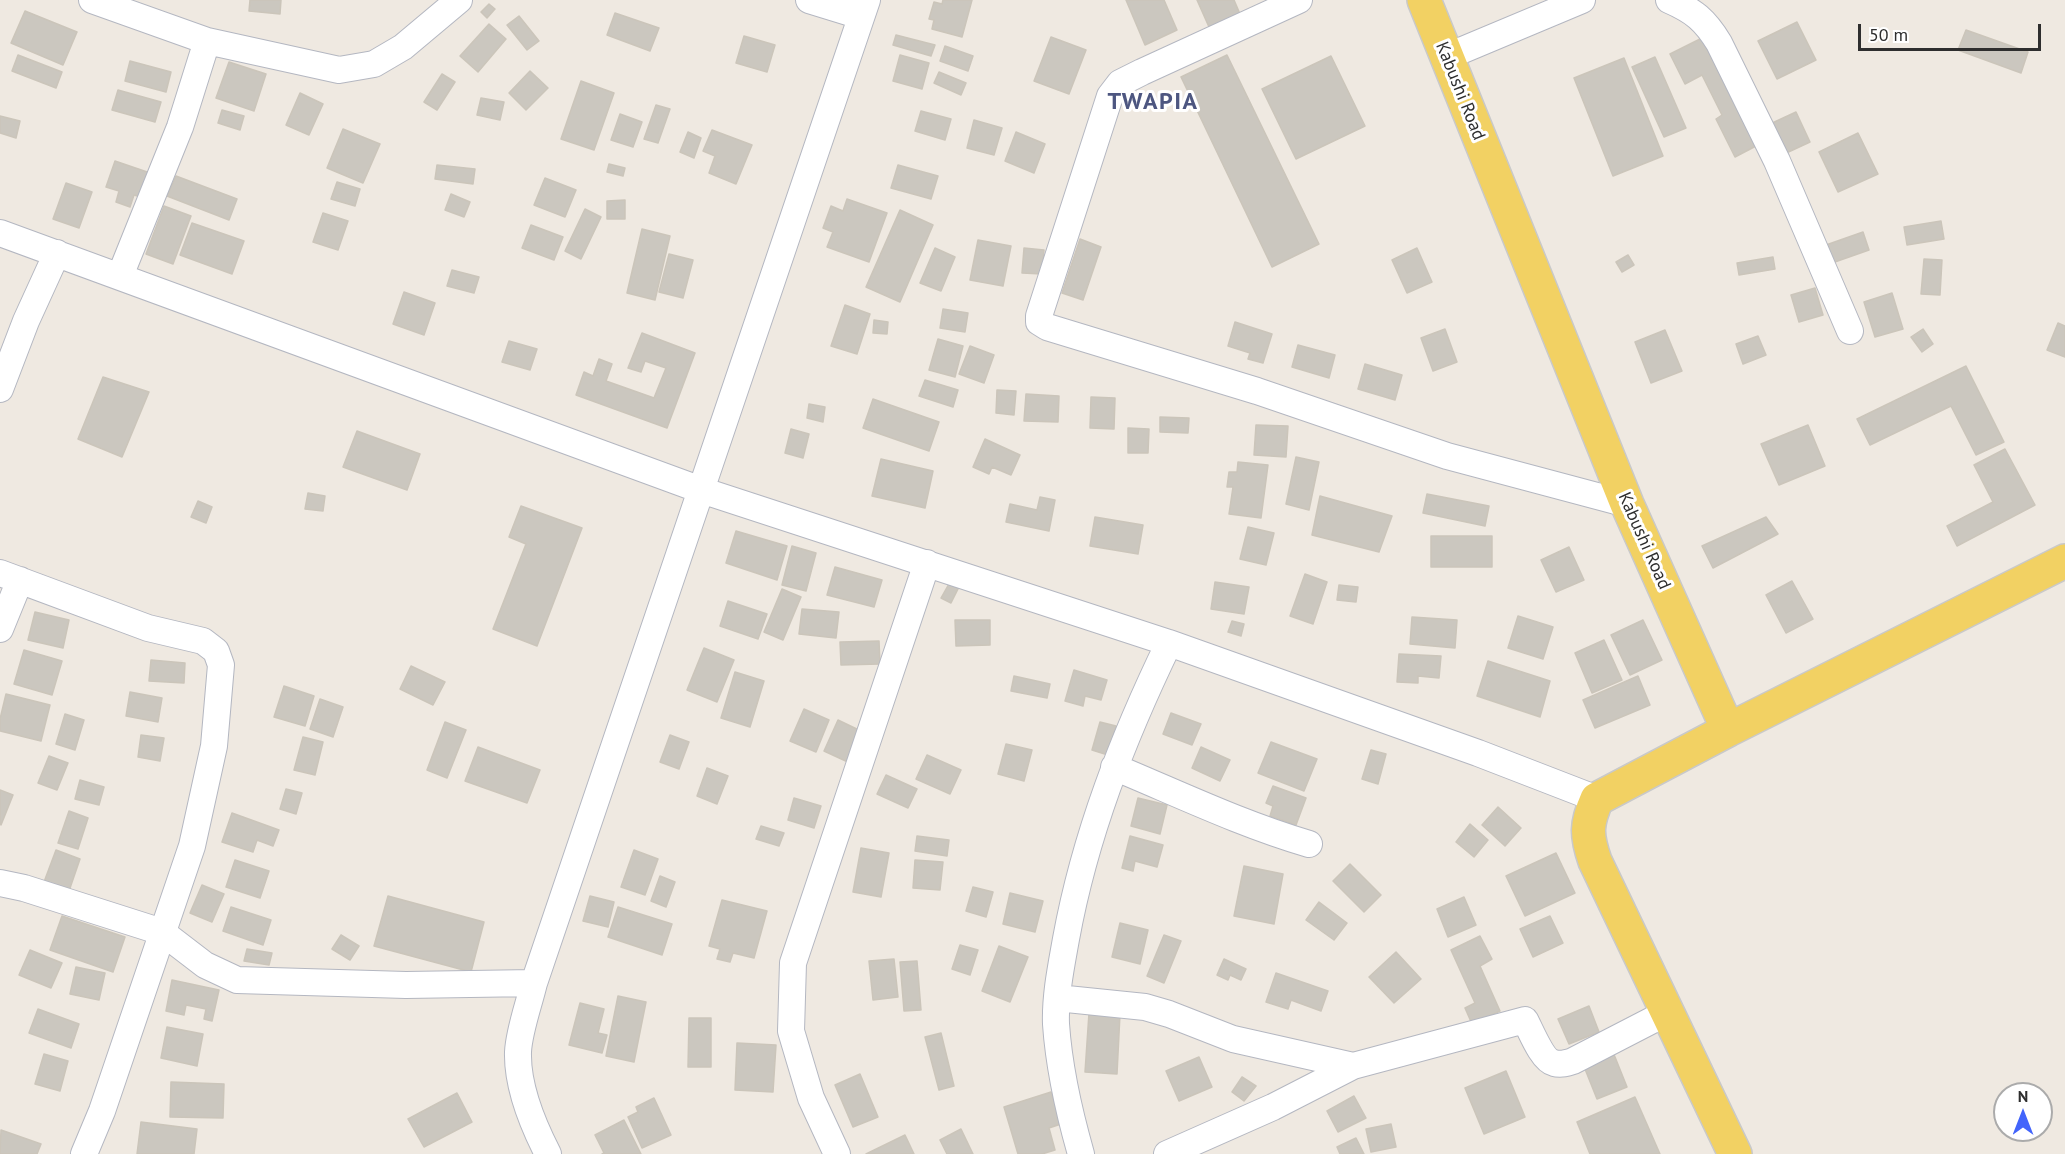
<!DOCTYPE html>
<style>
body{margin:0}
#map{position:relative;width:2065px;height:1154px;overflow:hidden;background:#efe9e1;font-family:"PT Sans",sans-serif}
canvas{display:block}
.north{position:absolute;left:1993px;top:1082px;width:60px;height:60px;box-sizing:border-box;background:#fff;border:2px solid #ababab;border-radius:50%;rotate:0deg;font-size:16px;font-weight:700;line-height:24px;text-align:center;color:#2e2e2e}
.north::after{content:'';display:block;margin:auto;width:21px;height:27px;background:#4264fb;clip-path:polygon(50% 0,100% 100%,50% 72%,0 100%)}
.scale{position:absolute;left:1858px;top:24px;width:183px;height:27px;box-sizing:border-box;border:3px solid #2e2e2e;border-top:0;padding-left:8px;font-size:18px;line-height:21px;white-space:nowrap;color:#2e2e2e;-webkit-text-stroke:4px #fff;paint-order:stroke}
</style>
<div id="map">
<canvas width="2065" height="1154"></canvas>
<div class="north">N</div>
<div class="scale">50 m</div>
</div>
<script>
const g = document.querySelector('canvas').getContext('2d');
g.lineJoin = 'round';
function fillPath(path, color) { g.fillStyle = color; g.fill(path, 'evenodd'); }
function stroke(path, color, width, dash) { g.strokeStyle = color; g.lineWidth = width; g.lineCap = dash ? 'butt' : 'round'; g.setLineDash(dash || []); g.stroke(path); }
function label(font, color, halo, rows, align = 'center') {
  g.font = font + ' "PT Sans",sans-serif'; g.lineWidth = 6; g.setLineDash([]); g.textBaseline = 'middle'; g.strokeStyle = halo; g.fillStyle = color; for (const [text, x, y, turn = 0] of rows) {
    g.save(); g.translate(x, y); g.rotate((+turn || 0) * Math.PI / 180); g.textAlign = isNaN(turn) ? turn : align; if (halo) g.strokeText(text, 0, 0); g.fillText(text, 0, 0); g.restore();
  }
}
const building = new Path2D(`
 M250,0h31l-1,14 -31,-3z
 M943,0h29l-10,37 -30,-8 2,-9 -5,-1 5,-17 8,2z
 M1126,0h38l13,30 -32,15z
 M1197,0h37l6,14 -31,13z
 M489,4l6,5 -8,9 -6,-6z
 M25,11l52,21 -14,33 -52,-22z
 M615,13l44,15 -9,23 -43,-16z
 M519,16l20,25 -12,9 -20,-25z
 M1797,22l19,38 -39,19 -19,-38z
 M489,24l17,15 -28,33 -18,-16z
 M1966,30l62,22 -7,21 -63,-23z
 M896,35l39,10 -4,11 -38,-11z
 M744,36l31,9 -8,27 -31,-9z
 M1051,37l35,13 -17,44 -35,-13z
 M1702,38l54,108 -21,11 -19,-38 6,-4 -20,-40 -17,9 -15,-30z
 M945,46l28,10 -5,15 -28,-10z
 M18,55l44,17 -6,16 -44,-17z
 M900,55l29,8 -7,26 -29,-8z
 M1227,55l92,189 -47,23 -91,-190z
 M1331,56l34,70 -69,33 -34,-70z
 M1655,57l31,71 -22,9 -32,-70z
 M1624,58l39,98 -50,20 -39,-98z
 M130,61l41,11 -5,20 -41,-11z
 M229,62l37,12 -12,37 -38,-13z
 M530,71l18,17 -22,22 -17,-17z
 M939,72l27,11 -5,12 -27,-12z
 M442,74l13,8 -18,28 -13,-8z
 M581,81l33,12 -20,57 -33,-11z
 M118,90l43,12 -6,20 -43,-12z
 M300,93l23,11 -14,31 -23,-10z
 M481,98l23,4 -4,18 -23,-5z
 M656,105l14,4 -12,34 -14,-4z
 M222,110l22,6 -4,14 -22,-7z
 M921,111l30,8 -6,21 -30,-9z
 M1796,112l14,30 -28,13 -14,-30z
 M620,114l22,8 -9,25 -22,-7z
 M0,116l20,5 -4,17 -16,-5z
 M974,120l28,8 -8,27 -27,-7z
 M343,129l37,15 -17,39 -36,-15z
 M712,130l40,15 -16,39 -27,-11 6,-17 -12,-5z
 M688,132l13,6 -7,20 -14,-6z
 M1016,132l29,12 -11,29 -29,-12z
 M1858,133l20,41 -40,18 -19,-40z
 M115,161l38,13 -9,24 -10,-3 -4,12 -14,-5 3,-11 -13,-4z
 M609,164l16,4 -2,8 -16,-4z
 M437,165l38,4 -2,15 -38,-5z
 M898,165l40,11 -7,23 -40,-11z
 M176,176l61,23 -8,21 -62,-24z
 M545,178l31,12 -11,27 -31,-12z
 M337,182l23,7 -5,17 -24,-7z
 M66,183l26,9 -13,36 -26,-9z
 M451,194l19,8 -6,15 -19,-7z
 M847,199l40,14 -18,49 -42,-15 6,-15 -10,-4 8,-22 12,5z
 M625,200v19h-18v-18z
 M164,206l27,10 -18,48 -27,-10z
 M585,209l16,8 -20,42 -16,-8z
 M900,210l33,15 -33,77 -34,-15z
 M323,213l25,8 -10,29 -25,-8z
 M1941,221l3,18 -37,6 -3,-18z
 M192,223l52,18 -12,33 -52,-19z
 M531,225l32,12 -9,23 -32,-12z
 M642,229l28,7 -15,64 -28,-7z
 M1863,232l6,18 -37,13 -6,-18z
 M1080,239l21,8 -18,53 -21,-7z
 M978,240l33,6 -8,40 -33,-6z
 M935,248l20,9 -14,34 -21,-8z
 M1024,248l20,2 -2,24 -20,-1z
 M1417,248l15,34 -25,11 -15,-33z
 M669,254l24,6 -10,38 -24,-6z
 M1628,255l6,10 -12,7 -6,-10z
 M1773,257l2,12 -36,6 -2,-12z
 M1924,259l18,1 -2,35 -19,-1z
 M452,270l27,7 -5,16 -27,-7z
 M1815,288l8,27 -24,7 -8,-27z
 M404,292l31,11 -11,32 -31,-11z
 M1892,293l11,36 -28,8 -11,-35z
 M845,305l25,9 -13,40 -26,-8z
 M943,309l25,4 -3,19 -25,-4z
 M874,320l14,2 -1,12 -14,-1z
 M1235,322l37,12 -9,29 -15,-4 2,-6 -22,-7z
 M2058,323l7,3v31l-18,-7z
 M1445,329l12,33 -24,9 -12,-33z
 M1923,329l10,15 -11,8 -11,-15z
 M1665,330l17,41 -31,12 -16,-41z
 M642,333l53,20 -28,75 -91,-33 8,-23 9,4 6,-17 13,5 -6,17 48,17 12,-30 -21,-7 -4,11 -13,-4z
 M1758,336l8,19 -23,9 -7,-20z
 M938,339l25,7 -8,31 -26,-7z
 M509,341l28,8 -7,21 -28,-8z
 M1298,345l37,10 -6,23 -37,-11z
 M970,346l24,9 -10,28 -25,-9z
 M1365,364l37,11 -7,25 -37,-11z
 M1966,366l38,76 -28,13 -25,-49 -81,39 -13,-26z
 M103,377l46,15 -27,65 -44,-18z
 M925,380l33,10 -5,17 -34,-11z
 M997,390l19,1 -2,24 -18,-2z
 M1026,394l33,2 -1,26 -34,-1z
 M1091,397l24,1 -1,31 -24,-1z
 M873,399l66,23 -10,29 -66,-23z
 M809,404l16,3 -2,15 -16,-4z
 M1160,417l29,1 -1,15 -28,-1z
 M1256,425l32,1 -2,31 -32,-2z
 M1808,425l17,41 -46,19 -18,-41z
 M1128,428l21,1 -1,24h-20z
 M791,429l18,5 -6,24 -18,-5z
 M357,431l63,23 -13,36 -64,-23z
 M985,439l35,16 -9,20 -19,-8 -3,7 -16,-7z
 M2005,449l30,56 -78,41 -10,-20 46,-24 -19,-37z
 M1296,457l23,5 -10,48 -23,-6z
 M881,459l52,12 -8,37 -53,-12z
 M1238,462l30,3 -7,53 -32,-4 4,-27h-6l2,-15h8z
 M308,493l17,3 -2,15 -18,-2z
 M1427,494l62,12 -4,20 -62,-13z
 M1320,496l72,20 -13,36 -67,-17z
 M1040,497l15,3 -6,31 -43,-9 4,-18 27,6z
 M198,501l14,6 -6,16 -15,-6z
 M521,506l61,22 -45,118 -44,-17 33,-85 -17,-7z
 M1095,517l48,8 -5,29 -48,-8z
 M1766,517l12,17 -65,34 -11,-22z
 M1248,527l26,6 -8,32 -26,-6z
 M736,531l51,15 -10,34 -51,-17z
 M1431,536h61v31h-61z
 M792,546l24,7 -10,38 -24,-6z
 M1569,547l15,33 -28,12 -15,-32z
 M835,567l47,13 -8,27 -47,-12z
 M1305,574l22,8 -14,42 -23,-8z
 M1792,581l21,38 -27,14 -20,-38z
 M950,582l9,5 -8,16 -10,-5z
 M1215,582l34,5 -5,27 -33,-5z
 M1339,585l19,2 -2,15 -19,-2z
 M782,589l19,8 -18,43 -19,-8z
 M728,601l39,13 -9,25 -38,-13z
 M802,609l37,3 -3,26 -37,-4z
 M35,612l34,8 -6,28 -35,-8z
 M1518,616l35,11 -10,32 -35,-11z
 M1412,617l45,3 -2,28 -45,-4z
 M955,620h35v25l-34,1z
 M1643,620l19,40 -32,15 -19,-40z
 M1232,621l12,3 -3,12 -13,-4z
 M1604,640l18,40 -30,13 -17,-40z
 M879,641l1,23 -39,1 -1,-23z
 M704,648l30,12 -17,42 -30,-12z
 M24,650l38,11 -10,34 -38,-11z
 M1399,654l42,2 -2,22 -21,-2v7l-21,-1z
 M151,660l34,3 -1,20 -35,-2z
 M1488,661l62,20 -10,36 -63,-21z
 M411,666l34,16 -12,23 -33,-16z
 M1074,670l33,10 -6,20 -16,-4 -2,10 -18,-5z
 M735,672l29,9 -14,46 -29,-9z
 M1014,676l36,8 -3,14 -36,-7z
 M1638,676l12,29 -55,23 -12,-28z
 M284,686l30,10 -9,30 -31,-9z
 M130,692l32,6 -4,24 -32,-6z
 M6,694l44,11 -9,36 -41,-10v-12z
 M320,699l23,8 -10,30 -23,-8z
 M804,709l25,11 -13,32 -26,-11z
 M1171,713l30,11 -9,21 -29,-11z
 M65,714l19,6 -9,30 -19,-6z
 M838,720l25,12 -13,31 -26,-12z
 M445,722l21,8 -19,48 -20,-8z
 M1100,722l16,4 -8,29 -16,-5z
 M141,735l23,3 -4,23 -22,-4z
 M670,735l19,7 -10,27 -19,-7z
 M303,737l20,5 -8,33 -21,-5z
 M1271,742l46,17 -13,32 -46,-18z
 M1006,744l26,6 -8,31 -26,-7z
 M478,747l62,23 -13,33 -62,-22z
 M1201,747l29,13 -10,21 -28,-13z
 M1371,750l15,4 -8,30 -16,-5z
 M927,755l34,15 -11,24 -34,-15z
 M49,756l19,7 -11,27 -19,-7z
 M707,768l21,8 -11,28 -20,-8z
 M886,775l31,14 -9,19 -31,-14z
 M80,780l24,7 -5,18 -24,-6z
 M1273,786l33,12 -10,27 -26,-9 3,-10 -7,-3z
 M286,789l16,4 -6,21 -16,-5z
 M0,790l13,5 -12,30 -1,-1z
 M794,798l27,8 -7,22 -26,-8z
 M1138,798l29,7 -7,29 -29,-8z
 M1498,807l23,21 -16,18 -23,-21z
 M69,811l19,7 -10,31 -20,-6z
 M232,813l47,17 -6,16 -16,-6 -4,12 -31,-10z
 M1470,824l18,16 -14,17 -18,-15z
 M761,826l23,7 -5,13 -23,-7z
 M917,836l32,4 -2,16 -32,-5z
 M1130,836l33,9 -6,22 -22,-6 -2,10 -11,-3z
 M861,848l28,5 -8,44 -28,-5z
 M56,850l24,9 -11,32 -25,-9z
 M634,850l24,9 -13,36 -24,-8z
 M1556,853l19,40 -50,23 -19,-40z
 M235,860l34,11 -9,27 -34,-11z
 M915,860l28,2 -3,28 -27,-2z
 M1350,864l31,31 -17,17 -31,-31z
 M1244,866l39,8 -9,50 -40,-8z
 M660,876l15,6 -9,25 -15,-6z
 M202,885l22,9 -12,28 -22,-9z
 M973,887l20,5 -7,25 -20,-6z
 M1010,893l33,8 -8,31 -32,-8z
 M388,896l96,26 -13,50 -97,-26z
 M590,896l24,6 -6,25 -25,-6z
 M1464,897l12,28 -28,12 -11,-28z
 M722,900l45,11 -13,47 -21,-5 -3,9 -13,-3 3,-10 -11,-3z
 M1319,902l28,21 -13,17 -28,-20z
 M231,907l40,13 -8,25 -40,-14z
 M618,907l54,17 -10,31 -54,-18z
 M62,916l63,21 -12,35 -63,-22z
 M1550,916l13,27 -30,14 -13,-28z
 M1120,923l28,7 -8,34 -28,-7z
 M341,935l18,11 -9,14 -18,-11z
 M1164,935l17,6 -17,42 -17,-7z
 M1480,936l12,23 -12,7 20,45 -28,13 -7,-16 10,-5 -24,-53z
 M960,945l18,5 -8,25 -18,-6z
 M999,946l29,11 -18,45 -28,-11z
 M247,949l25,4 -3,12 -25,-4z
 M30,950l32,13 -11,25 -32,-13z
 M1396,952l25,27 -27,24 -25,-26z
 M894,959l4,38 -25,3 -4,-39z
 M1224,959l22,10 -5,11 -11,-5 -2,5 -11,-5z
 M917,961l4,49 -17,1 -4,-49z
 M76,967l29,6 -6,27 -29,-6z
 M1276,973l52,18 -7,20 -30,-11 -3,9 -22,-7z
 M172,980l47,10 -7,31 -8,-2 2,-10 -20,-4 -2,10 -18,-4z
 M618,996l28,6 -12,60 -28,-6z
 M580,1003l24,6 -6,24 9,2 -5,18 -33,-8z
 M1589,1006l10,26 -30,12 -11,-25z
 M38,1009l41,15 -8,24 -42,-15z
 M1089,1013l31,1 -3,60 -32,-2z
 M689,1018h22v49h-23z
 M167,1027l36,7 -6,32 -36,-8z
 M941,1033l13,53 -15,4 -14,-53z
 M737,1043l39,2 -3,47 -38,-2z
 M1613,1052l14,35 -30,12 -14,-35z
 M44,1054l24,7 -8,30 -25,-7z
 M1199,1057l13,30 -33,14 -13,-30z
 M1506,1071l19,46 -41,17 -19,-46z
 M860,1074l18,43 -25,10 -18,-42z
 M1242,1077l14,9 -12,15 -12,-9z
 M171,1082l53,2 -1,34 -53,-1z
 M1051,1092l10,32 -12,4 6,22 -13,4h-24l-14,-47z
 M457,1093l15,29 -48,25 -16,-28z
 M1354,1096l12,22 -28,14 -11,-21z
 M1635,1097l25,57h-70l-13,-32z
 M654,1098l17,37 -29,13 -14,-31 10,-5 -2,-5z
 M624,1120l17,34h-39l2,-1 -9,-18z
 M141,1122l56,7 -3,25h-57z
 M1391,1124l5,23 -25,5 -5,-23z
 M961,1129l12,25h-26l-7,-14z
 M1,1130l40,14 -4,10h-37z
 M905,1135l9,19h-48z
 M1356,1138l8,16h-24l-3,-7z`);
fillPath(building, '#cbc7bf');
stroke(building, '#cbc5ba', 1.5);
const minor = new Path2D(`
 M92,0l115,41 132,29 35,-6 29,-17 56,-47
 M809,0l52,16
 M1299,0l-157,72 -22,11 -10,13 -71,220v6l8,5 210,64 190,65 180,48
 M1669,0c25,11 36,20 50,43l58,118 73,170
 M1446,57l136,-57
 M0,233l701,257 468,153 309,110 119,46
 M120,276l60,-149 27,-86
 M0,389l26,-68 31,-68
 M0,573l148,55 55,13 13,10 5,14 -7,81 -22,100 -90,265 -18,43
 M0,629l20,-49
 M1114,767c65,27 127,57 195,77
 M0,883l24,5 138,44 43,33 32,15 169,5 128,-2
 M1057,998l88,9 24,7 64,25 120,27
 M548,1154c-16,-31 -31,-67 -30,-102 1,-21 11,-48 16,-69l333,-983
 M837,1154l-26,-56 -20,-67 2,-68 134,-400
 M1081,1154c-12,-42 -22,-86 -25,-130 -1,-28 5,-57 10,-85 19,-104 57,-201 103,-296
 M1167,1154l106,-47 80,-41 172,-46c6,11 17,40 29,43 7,2 13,0 19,-2l93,-48`);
const major = new Path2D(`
 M1424,0l203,504 101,226 337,-169
 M1728,730l-131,69c-11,25 -11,36 -2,62l140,293`);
stroke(minor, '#b4b7c1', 28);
stroke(major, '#c9c9c9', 36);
stroke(minor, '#fff', 26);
stroke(major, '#f2d163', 33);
label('18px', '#2e2e2e', '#fff', [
 ["Kabushi Road",1460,91,68],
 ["Kabushi Road",1644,541,66]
]);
g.letterSpacing = '1.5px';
label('bold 24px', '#4d5680', '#fff', [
 ["TWAPIA",1153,102]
]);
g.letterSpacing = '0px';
</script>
